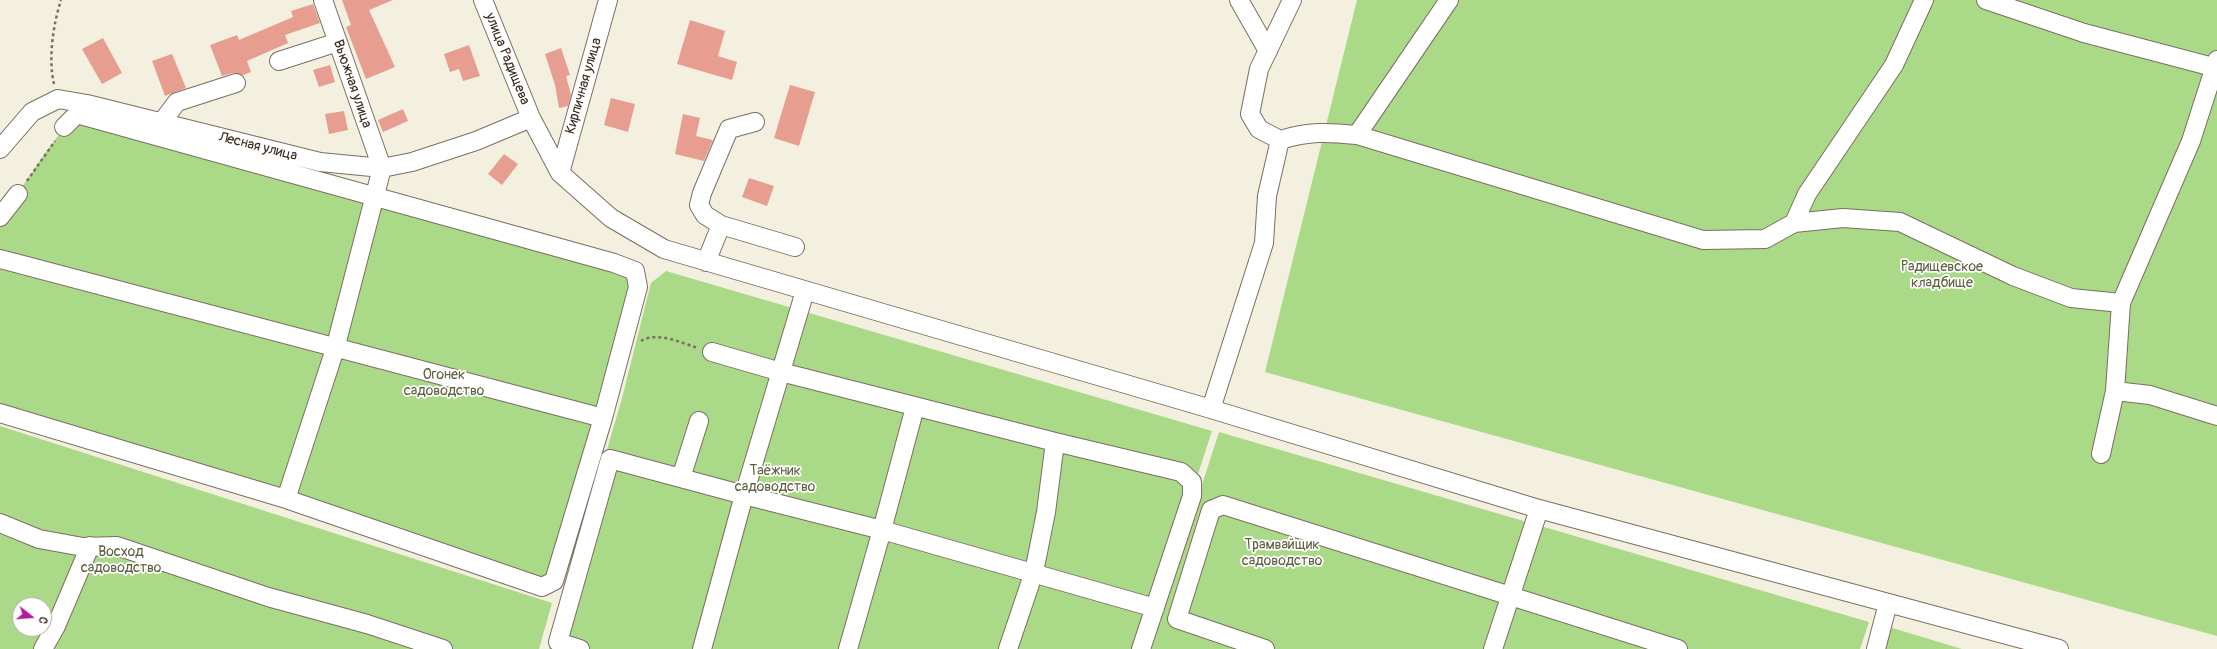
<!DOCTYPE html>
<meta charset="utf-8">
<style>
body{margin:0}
#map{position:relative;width:2217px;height:649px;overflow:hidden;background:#f3f0df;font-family:Pangolin,sans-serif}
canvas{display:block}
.north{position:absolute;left:12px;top:597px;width:40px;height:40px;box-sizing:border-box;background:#fff;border:1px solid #b1aaa5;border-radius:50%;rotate:107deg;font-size:11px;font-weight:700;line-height:16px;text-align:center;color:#3b2a1e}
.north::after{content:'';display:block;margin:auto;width:14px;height:18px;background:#b5179e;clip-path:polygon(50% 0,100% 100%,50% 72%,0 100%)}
</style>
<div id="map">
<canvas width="2217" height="649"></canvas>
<div class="north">С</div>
</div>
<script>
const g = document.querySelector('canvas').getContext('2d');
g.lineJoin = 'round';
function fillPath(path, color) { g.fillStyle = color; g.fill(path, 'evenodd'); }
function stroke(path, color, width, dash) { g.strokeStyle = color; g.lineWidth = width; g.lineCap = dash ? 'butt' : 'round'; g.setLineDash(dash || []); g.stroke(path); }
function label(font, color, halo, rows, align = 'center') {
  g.font = font + ' Pangolin,sans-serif'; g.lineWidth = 3.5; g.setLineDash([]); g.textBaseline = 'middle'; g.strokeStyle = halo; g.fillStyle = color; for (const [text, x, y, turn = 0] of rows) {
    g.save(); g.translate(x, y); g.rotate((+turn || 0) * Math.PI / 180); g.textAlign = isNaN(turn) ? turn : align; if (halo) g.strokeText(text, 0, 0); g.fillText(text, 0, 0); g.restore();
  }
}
fillPath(new Path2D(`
 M1357,0h860v636l-952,-264z
 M77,114l558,157 -32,147 -61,169 -542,-174v-196c27,-34 47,-72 77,-103z
 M666,271l546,160 -71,218h-592l73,-251 29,-115z
 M0,426l552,177 -13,46h-539zM20,605h24v24h-24z
 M1219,432l650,190 -9,27h-711z
 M1876,623l86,26h-93z`), '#aad987');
fillPath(new Path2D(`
 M342,0h51l-24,10 26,57 -29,12 -20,-52 5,-2z
 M313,4l7,19 -35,12 3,8 -41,18 4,11 -8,3 -10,-2 -11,3 -12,-31 27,-10 2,5 54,-23 -2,-6z
 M690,20l35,11 -7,25 19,6 -5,18 -55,-16z
 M103,38l19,35 -20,11 -20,-35z
 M469,45l11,31 -17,5 -4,-12 -9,3 -6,-18z
 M561,48l9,27 -4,1 5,19 -3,11 -9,2 -4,-23 -10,-31z
 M172,54l14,34 -21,8 -13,-35z
 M330,65l5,17 -16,5 -6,-17z
 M790,85l25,7 -16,54 -25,-8z
 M611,98l24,6 -7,28 -24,-7z
 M403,109l5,12 -25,11 -5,-12z
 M344,111l4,19 -19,4 -4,-20z
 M683,114l17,4 -4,18 17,4 -9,21 -29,-7z
 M504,154l14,10 -16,21 -14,-11z
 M749,178l25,8 -7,20 -25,-9z`), '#e89d91');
const minor = new Path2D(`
 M483,0l48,118 29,55 51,45 53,31 547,160 328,100 520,140
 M1239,0l29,51
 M1986,0l98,33 133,35
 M279,61l59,-19
 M161,123l16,-21 59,-19
 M1357,135l92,-135
 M1280,140l-21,-11 -9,-15 9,-45 33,-69
 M0,149l32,-37 26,-13 29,5 233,58 62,6 30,-6 64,-21 55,-23
 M560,173l48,-173
 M0,217l18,-23
 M1794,223l13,-29 87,-129 30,-65
 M721,225l74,22
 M0,259l603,159
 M706,262l15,-37 -16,-10 -6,-10 3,-12 27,-64 26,-7
 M805,291l-61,204 138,35 -34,119
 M2121,303l70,-162 26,-81
 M712,352l69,20 274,70 -9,70 -12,60 -26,77
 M915,407l-33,123 273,78
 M1211,409l53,-166 3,-47 13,-56c29,-9 48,-8 77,-5l346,105 62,-1 29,-16 49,-5 57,4 113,54 58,22 50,5 -6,88 35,4 67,21
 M0,413l286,86 256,88 12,-6 49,-163 35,-131 -3,-16 -21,-8 -537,-149 -13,13
 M1055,442l126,30 11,10v14l-51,153
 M2101,454l14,-63
 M681,478l18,-57
 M286,499l49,-150 47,-181 -59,-168
 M0,523l39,16 44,8 34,-1 151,51 99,27 76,25
 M43,649l13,-23 34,-80
 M580,649l-22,-7 52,-183 134,36 -42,154
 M1265,649l-88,-30 34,-109 12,-5 455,144
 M1493,649l46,-140
 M1876,649l12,-46`);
stroke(minor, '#7b6f62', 20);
stroke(new Path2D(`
 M54,84c-6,-25 -1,-59 7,-84
 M27,181l28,-40
 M641,341c17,-10 40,2 57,7`), '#7b6f62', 2.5, [3, 3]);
stroke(minor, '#fff', 18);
label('14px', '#3b2a1e', '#fff', [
 ["улица Радищева",507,59,68],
 ["Вьюжная улица",352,84,71],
 ["Кирпичная улица",584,86,-74],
 ["Лесная улица",258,147,14]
]);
label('14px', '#5c5f3e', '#fff', [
 ["Радищевское",1942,267],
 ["кладбище",1942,283],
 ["Огонек",444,375],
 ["садоводство",444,391],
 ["Таёжник",775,471],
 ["садоводство",775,487],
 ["Трамвайщик",1282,545],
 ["садоводство",1282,561],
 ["Восход",121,552],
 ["садоводство",121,568]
]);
</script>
